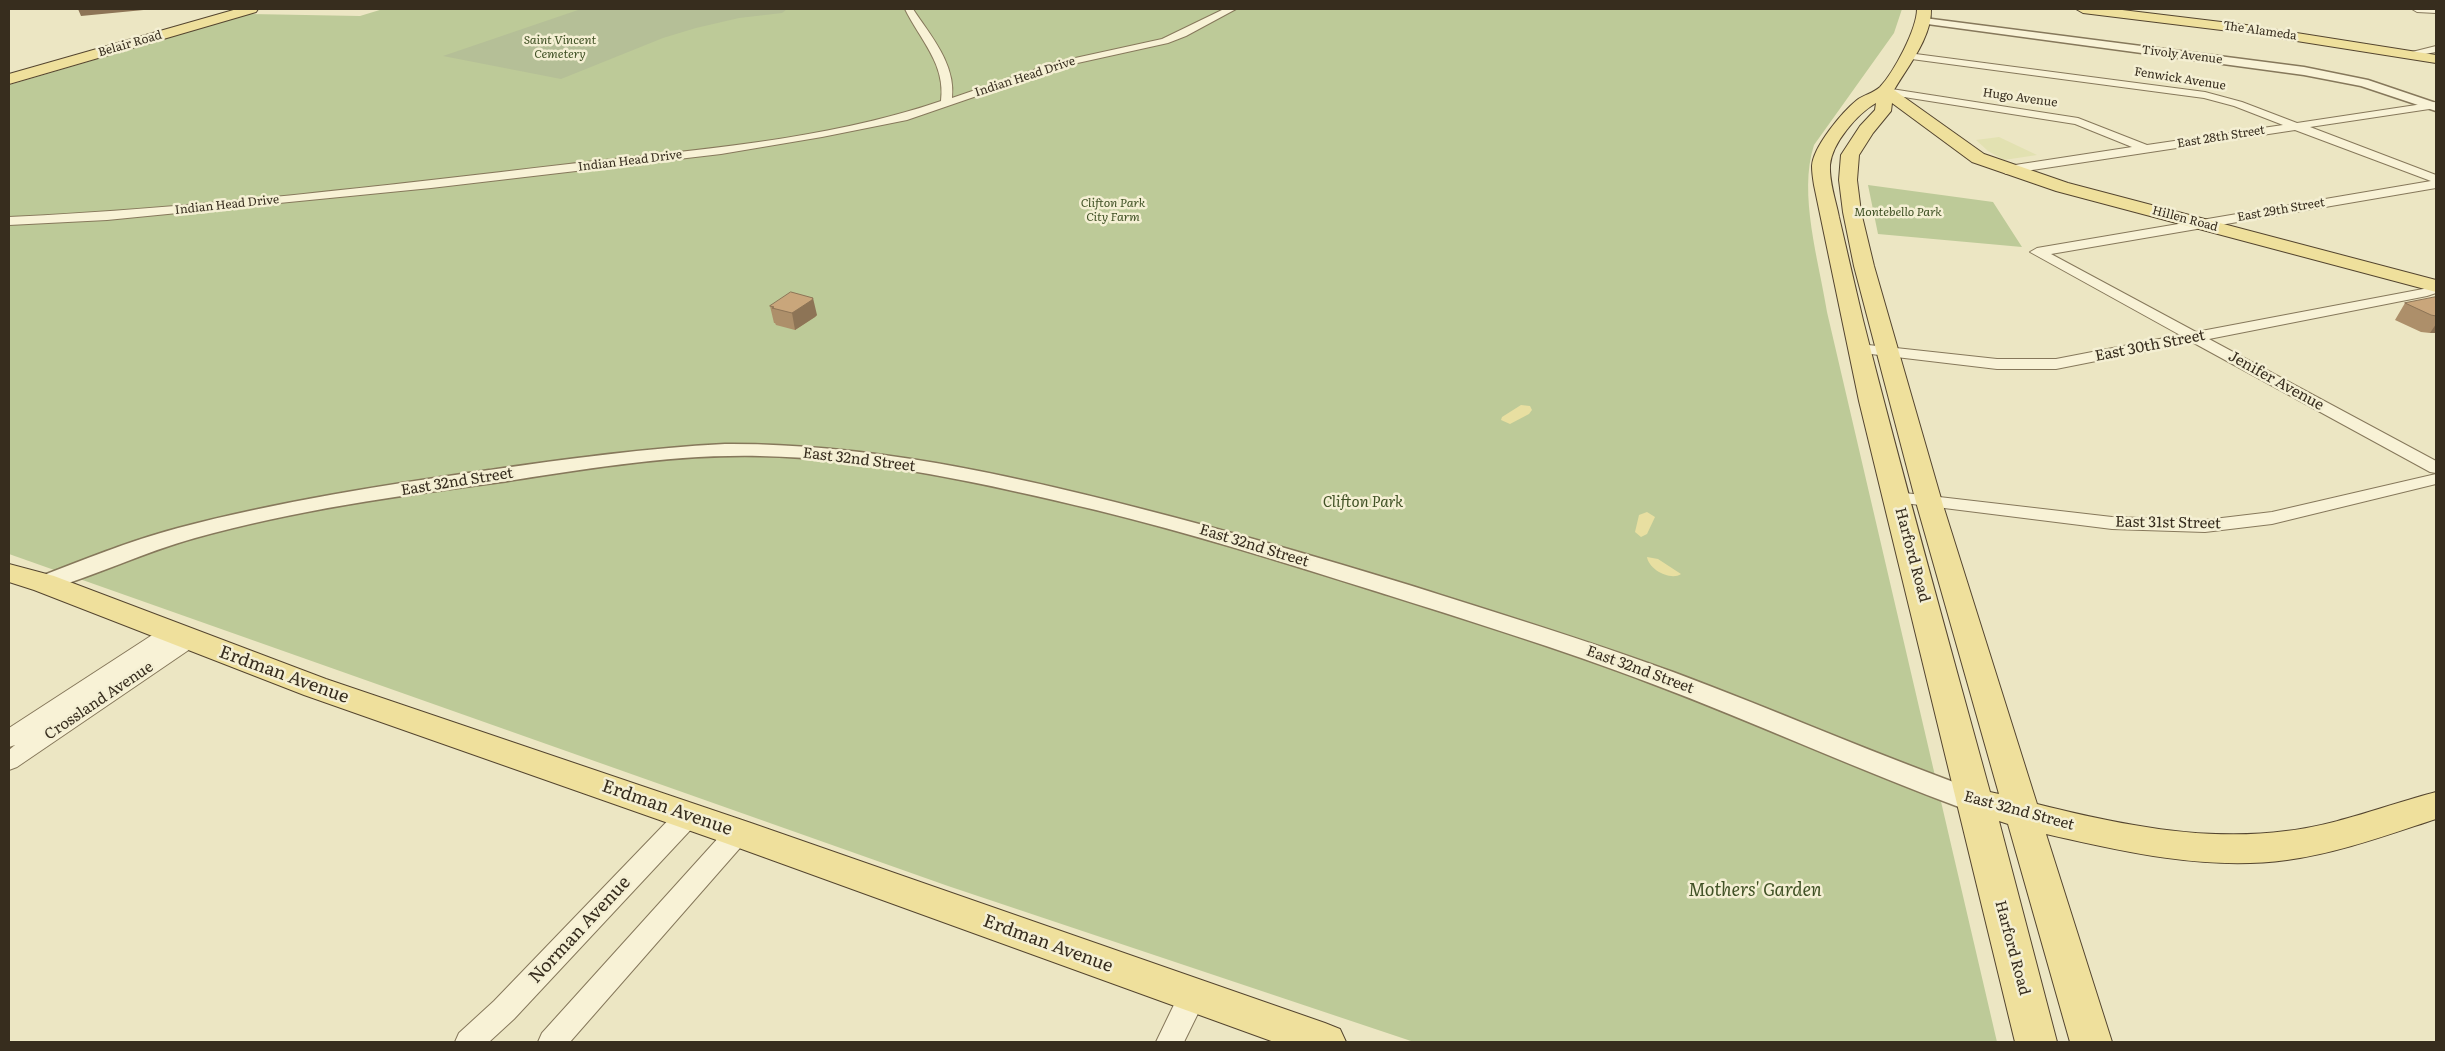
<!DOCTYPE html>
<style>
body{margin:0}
#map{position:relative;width:2445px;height:1051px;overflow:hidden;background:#ece6c3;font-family:Literata,serif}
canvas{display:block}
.frame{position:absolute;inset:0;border:10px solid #372d1e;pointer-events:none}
</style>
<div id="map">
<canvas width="2445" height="1051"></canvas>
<div class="frame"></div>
</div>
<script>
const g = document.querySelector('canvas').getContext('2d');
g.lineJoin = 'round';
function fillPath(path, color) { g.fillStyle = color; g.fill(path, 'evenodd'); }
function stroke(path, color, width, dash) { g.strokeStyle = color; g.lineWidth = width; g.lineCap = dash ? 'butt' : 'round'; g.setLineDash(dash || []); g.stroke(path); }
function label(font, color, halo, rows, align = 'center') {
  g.font = font + ' Literata,serif'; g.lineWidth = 5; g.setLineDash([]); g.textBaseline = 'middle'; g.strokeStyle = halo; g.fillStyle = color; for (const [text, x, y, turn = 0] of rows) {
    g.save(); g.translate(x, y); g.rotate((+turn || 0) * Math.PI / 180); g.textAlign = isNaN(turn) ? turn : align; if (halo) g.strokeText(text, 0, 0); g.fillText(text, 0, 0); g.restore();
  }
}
fillPath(new Path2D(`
 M1999,137l38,18 -33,5 -16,-9 -12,-11z`), '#e2e1b1');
fillPath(new Path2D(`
 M383,9h1519l-8,24 -80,112c-16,49 5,116 13,167l170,730h-583l-466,-156 -939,-332v-469l241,-71 110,2z
 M1868,185l125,17 29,45 -144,-13z`), '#bdca98');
fillPath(new Path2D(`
 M1521,405l9,1 2,4 -3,4 -19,10 -9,-4 1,-3z
 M1647,512l8,5 -8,17 -6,3 -6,-5 4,-17z
 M1647,557l11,2 23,15c-10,7 -32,-4 -34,-17z`), '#e8dfa1');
fillPath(new Path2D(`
 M581,9h206l-5,4 -43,5 -43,10 -33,10 -102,41 -118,-23z`), '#b5bf97');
const minor = new Path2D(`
 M905,9h8c17,26 43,55 39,89l105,-36 105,-23 62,-30h12l-50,27 -18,7 -104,23 -157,54 -85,17 -101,17 -290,34 -324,32 -98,5v-8c187,-9 374,-31 560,-53 122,-14 255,-23 372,-63 5,-37 -21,-61 -36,-92z
 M2412,9h24v4l-19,-1z
 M2436,46v6l-27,5 -5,-3z
 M1908,53l297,39 37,10 55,21 139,-21v6l-126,19 126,48v13l-385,66 145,78 227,-43 13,-6v10l-9,3 -218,43 227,122v12l-6,-1 -238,-130 -136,27h-59l-143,-17 -3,-3 8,-5 138,15h59l124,-24 -150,-83 7,-4 394,-67 -136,-51 -289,44 -6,-4 2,-3 130,-20 -57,-23 -190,-30 -5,-3 5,-3 193,30 69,27 136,-20 -49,-19 -30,-8 -300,-40 -1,-2z
 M2436,474v10l-164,40 -67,8 -93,-3 -216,-27 -6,-1 -3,-4 3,-4 6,-1 216,25 93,3 67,-8z
 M170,626l7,2 3,5 -5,6 14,-6 7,2 3,5 -3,5 -179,122 -8,3v-20l6,-5 -6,2v-19l154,-100z
 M688,807l9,2 3,7 -3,7 -183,196 -25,23h-34l4,-9 35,-32 185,-192z
 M738,823l9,3 3,7 -3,7 -177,202h-32l4,-9 187,-207z
 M1193,983l10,3 4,9 -23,47h-28l27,-56z`);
const tertiary = new Path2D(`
 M1924,18l380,49 64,13 68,23v8l-75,-25 -57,-11 -384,-52v-4z
 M725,444c141,-1 282,30 417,65 90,23 179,49 267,76 89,28 177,55 264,87 105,39 208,85 314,122l4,8 -4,8 -10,3 -10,-3c-107,-39 -210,-87 -317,-127 -90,-34 -183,-63 -275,-92 -93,-29 -185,-58 -279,-81 -109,-26 -224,-52 -336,-54 -87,-2 -174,13 -259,26 -103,14 -206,28 -306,56 -51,14 -100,38 -151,53l-8,-3 -4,-5 4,-5c47,-18 93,-37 142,-50 102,-27 207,-43 311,-58 79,-11 157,-22 236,-26z`);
const primary = new Path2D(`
 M237,9h21l-2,3 -247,72v-10z
 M1917,9h14c1,28 -23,57 -37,81l90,64 84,29 368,97v12l-380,-101 -84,-29 -80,-59 -1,8 -18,22 -14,22 -2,25 4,32 13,54 68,236 95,302c80,20 166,38 249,27 52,-6 100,-26 150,-39v27c-49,16 -98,34 -149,41 -80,11 -163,-8 -241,-26l66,208h-42l-62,-218 -9,-3 58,221h-42l-156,-641 -45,-216c-1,-6 -2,-13 -2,-19 1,-19 30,-54 45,-66 6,-5 17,-7 23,-13 14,-15 37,-58 37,-78zM1876,103l-1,7 -15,16 -19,29 -2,25 4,32 11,54 62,236 83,292 -9,-2c-43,-157 -87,-314 -127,-472 -8,-34 -16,-68 -24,-103 -3,-16 -10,-35 -9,-52 2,-22 27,-51 46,-62z
 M2076,9h38l132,16 190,30v8l-190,-30 -163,-20z
 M9,564l45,12 272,103 425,144 574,200 15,6 6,13h-72l-549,-199 -421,-148 -270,-105 -25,-8z`);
stroke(minor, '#86785b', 2);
stroke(tertiary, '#86785b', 3);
stroke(primary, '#54452f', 2);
fillPath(minor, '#f8f2d6');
fillPath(tertiary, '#f8f2d6');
fillPath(primary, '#efe09c');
fillPath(new Path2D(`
 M2436,297v36h-6l-9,-1 -26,-12 10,-17z
 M770,306l47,9 -2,2 -20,13 -19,-5 -1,-2h-1z`), '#ad8f6a');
fillPath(new Path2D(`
 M78,9h76l-73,7z
 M813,298l4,17 -2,2 -20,13 -3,-17z
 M2436,324v9h-6z`), '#8d7456');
const building = new Path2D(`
 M791,292l22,6 -1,2 -20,13 -20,-5 2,-1 -4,-1z
 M2436,297v19l-5,-1 -26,-12z`);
fillPath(building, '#c9a67b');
stroke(building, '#8d7456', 1);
label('12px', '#372d1e', '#f4efd3', [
 ["The Alameda",2260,31,8],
 ["Belair Road",130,44,-16],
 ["Tivoly Avenue",2182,55,7],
 ["Indian Head Drive",1025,77,-18],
 ["Fenwick Avenue",2180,79,9],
 ["Hugo Avenue",2020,98,8],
 ["East 28th Street",2221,137,-9],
 ["Indian Head Drive",630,161,-7],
 ["Indian Head Drive",227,205,-6],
 ["East 29th Street",2281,210,-10],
 ["Hillen Road",2185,219,15]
]);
label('italic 12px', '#415226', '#f4efd3', [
 ["Saint Vincent",560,40],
 ["Cemetery",560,54],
 ["Clifton Park",1113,203],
 ["City Farm",1113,217],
 ["Montebello Park",1898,212]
]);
label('15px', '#372d1e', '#f4efd3', [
 ["East 30th Street",2150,346,-11],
 ["Jenifer Avenue",2276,381,29],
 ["East 32nd Street",859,460,7],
 ["East 32nd Street",457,482,-9],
 ["East 31st Street",2168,523,1],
 ["East 32nd Street",1254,546,17],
 ["Harford Road",1912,555,75],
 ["East 32nd Street",1640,670,20],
 ["Crossland Avenue",99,701,-34],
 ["East 32nd Street",2019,811,15],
 ["Harford Road",2012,948,75]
]);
label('italic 15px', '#415226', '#f4efd3', [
 ["Clifton Park",1363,503]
]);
label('18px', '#372d1e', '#f4efd3', [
 ["Erdman Avenue",284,675,20],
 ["Erdman Avenue",667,808,19],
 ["Norman Avenue",580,930,-47],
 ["Erdman Avenue",1048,944,20]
]);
label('italic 18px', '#415226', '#f4efd3', [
 ["Mothers' Garden",1755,891]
]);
</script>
